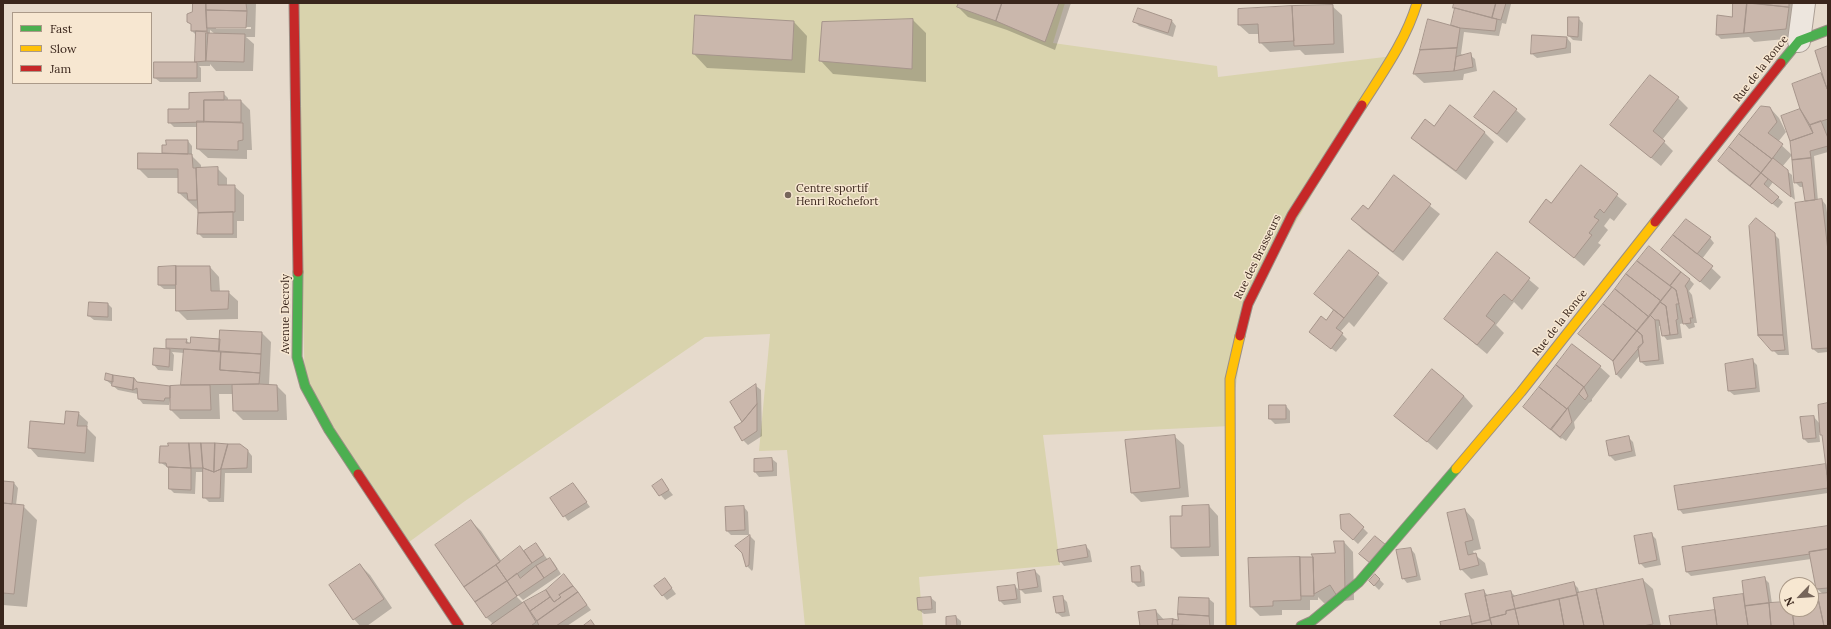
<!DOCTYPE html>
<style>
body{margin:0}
#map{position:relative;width:1831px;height:629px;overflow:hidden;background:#e6dacc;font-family:Lora,serif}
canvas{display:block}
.frame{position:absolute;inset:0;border:4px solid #3a261c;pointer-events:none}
.legend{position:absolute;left:12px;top:12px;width:140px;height:72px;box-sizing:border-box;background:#f7e7d1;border:1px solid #ab9a89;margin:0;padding:5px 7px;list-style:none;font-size:12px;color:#3a261c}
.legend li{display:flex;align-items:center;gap:8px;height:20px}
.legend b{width:20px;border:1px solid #ab9a89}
.north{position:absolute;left:1779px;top:577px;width:40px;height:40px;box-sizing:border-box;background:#f7e7d1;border:1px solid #ab9a89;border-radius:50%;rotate:245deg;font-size:11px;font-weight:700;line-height:16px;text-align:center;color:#3a261c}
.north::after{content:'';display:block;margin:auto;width:14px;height:18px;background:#76655a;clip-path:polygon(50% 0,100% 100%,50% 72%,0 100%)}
</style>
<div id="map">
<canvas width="1831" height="629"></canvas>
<div class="frame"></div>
<ul class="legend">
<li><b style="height:5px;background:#4caf50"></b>Fast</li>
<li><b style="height:5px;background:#ffc107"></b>Slow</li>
<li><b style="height:5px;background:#c62828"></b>Jam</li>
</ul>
<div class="north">N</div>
</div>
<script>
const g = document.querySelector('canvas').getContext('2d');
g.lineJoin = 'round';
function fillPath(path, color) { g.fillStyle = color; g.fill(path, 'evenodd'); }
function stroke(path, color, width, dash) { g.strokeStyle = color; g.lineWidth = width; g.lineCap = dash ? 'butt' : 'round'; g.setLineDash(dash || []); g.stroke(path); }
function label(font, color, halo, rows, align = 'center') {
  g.font = font + ' Lora,serif'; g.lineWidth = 3; g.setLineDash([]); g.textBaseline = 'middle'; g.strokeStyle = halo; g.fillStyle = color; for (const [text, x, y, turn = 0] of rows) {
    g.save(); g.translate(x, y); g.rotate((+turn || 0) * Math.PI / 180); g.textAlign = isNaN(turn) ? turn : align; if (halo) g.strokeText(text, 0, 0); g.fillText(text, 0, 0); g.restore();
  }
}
fillPath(new Path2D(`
 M294,3h771l-12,40 164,23 1,11 175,-21 -145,248 -18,122 -187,9 17,130 -141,12 4,49h-118l-18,-176 -28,1 11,-117 -65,3 -240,164 -60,44 -100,-159z`), '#d9d3ad');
fillPath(new Path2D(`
 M194,3h62l-1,34h-9l8,7 -1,27h-37l-6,-7v2h-11l2,2v14h-41l-5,-4v-15h43l-2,-2v-26l-4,-4zM216,27h35v2h-35zM210,30l5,4h-5z
 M960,3h111l-16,47 -48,-20 -39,-13 -10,-10z
 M1455,3l56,1 -5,20 -4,-1 -3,13 -35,-4 -3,22 3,2 6,-1 5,4 2,12 -13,3 -1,6 -39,3 -10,-9 38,-47 4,-18 -2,-2z
 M1734,3h66l-5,35 -41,4 -5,-5 -28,2 -4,-4 15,-17z
 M1332,6l10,9 2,38 -39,2 -5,-5 -30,2 -10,-10v-8h-11l-10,-9z
 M1139,10l33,11 4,5 -3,11 -34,-11 -5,-5z
 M1578,18l5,5 -1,18 -9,-1 -4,-4z
 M913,20l13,13v49l-93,-8 -13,-14z
 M794,22l13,14 -2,37 -98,-5 -13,-14z
 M1567,38l4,5v10l-34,5 -5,-4z
 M1828,47v105l-14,4 4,45 4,-1 4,5 2,15v132l-10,1 -5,-4 -8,-159 -1,-3h-4l-5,-5 -4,-41 -9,-24 20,-7 -9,-26 29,-11z
 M223,93l5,5v3h13l9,9 2,40h-5v9l-39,-1 -10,-9v-22h-24l-5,-5z
 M1678,98l10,10 -26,32 11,11 -12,15 -50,-41z
 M1450,107l35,26 9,9 -28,38 -44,-33 -10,-9 23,-11z
 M1770,108l9,10 7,14 -8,10 14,13 -10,12 10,8 3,25 -22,-18 -5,7 15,13 -5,6 -49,-37 -10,-10z
 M1516,110l10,9 -19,24 -32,-26z
 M188,141l4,5v10l9,9v4l16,-1 10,10v8h7l10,9v26h-7v17h-34l-5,-5v-23l-19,-17v-15h-31l-9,-9 26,-14 -2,-2z
 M1581,166l46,38 -13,17 -4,-3 -6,8 4,4 -10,13 3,2 -17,21 -54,-45 22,-16z
 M1394,177l46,37 -37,47 -41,-32 -9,-10 15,-9z
 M1774,234l5,5 10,116h-11l-5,-5z
 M1710,238l4,5 -12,16 19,18 -11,13 -48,-40z
 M1349,251l39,32 -34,44 -5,-5 -9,10 7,7 -11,13 -21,-16 19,-25 -19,-17z
 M1497,253l42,35 -17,22 -8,-8 -18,23 8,8 -17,21 -42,-35z
 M210,267l9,10 1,15h8l10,9v18l-51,1 -10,-10v-21h-13l-5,-4z
 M1689,279l5,5 -5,7 3,4 5,28h-3l1,4 -6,2 -5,-6 -4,1 2,14 -15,2 -4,-5 -2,-9h-2l5,38 -18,2 -5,-4 -1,-7 -19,24 -4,-4 -2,-12 -35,-29z
 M108,304l4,4v13l-18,-1 -5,-4z
 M262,333l9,9 -2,43 8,1 9,9 1,25h-44l-9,-9 -1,-17h-14l1,25h-40l-9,-9 -1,-10 -1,5 -26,-1 -4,-5 -1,-5 -20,-4 -12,-10 64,7 12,-1 2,-33 -12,-1 2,3 -1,16 -15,-1 -4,-5 1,-16 14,1 -2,-2 19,-8 4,4z
 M1752,360l5,5 3,27 -26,3 -5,-4z
 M1600,367l10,9 -18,23v2l-3,2 -15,19 1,6 -9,13 -4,-3 -1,1 -37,-32z
 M756,386l5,4 1,46 -14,9 -5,-5 1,-18 -13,-20z
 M1464,396l9,10 -36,44 -41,-34z
 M1828,404v89l-145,21 -4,-5 148,-44 -3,-28 -5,-5 1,10 -12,1 -4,-4 10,-22 6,7z
 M1286,406l4,5v12l-15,1 -5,-5z
 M78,413l10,9 -1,6 9,9 -2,25 -56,-5 -9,-10 36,-22z
 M1174,436l10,9 5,52 -48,5 -10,-10z
 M1628,437l5,5 3,14 -21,5 -5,-5 -3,-15z
 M248,451l4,5v17h-27l-1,29h-15l-5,-5v-25h-8l-1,22 -21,-1 -4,-4v-20l-10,-7z
 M772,459l5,4v13l-18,1 -4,-5v-12z
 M661,480l12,15 -8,5 -12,-14z
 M3,482l11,1 4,5 -2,17 7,1 14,14 -10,87 -24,-2z
 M573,484l17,23 -22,14 -16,-23z
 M1209,506l9,10 1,40 -38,1 -9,-9 11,-31z
 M744,507l4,5 1,23h-18l-4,-4z
 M1465,510l9,10 7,29 -8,2 1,3 11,9 3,12 -17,4 -10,-10z
 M1350,515l18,18 -10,11 -16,-15z
 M471,521l10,10 21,31 18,-14 5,4 11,-8 12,16 2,-1 4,4 7,11 -38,26 -8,-8 -2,1 14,14 1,-2 -3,-2 43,-23 23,30 -24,16h-74v-2l-7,-7 -50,-72z
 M1828,527v99h-156l44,-15 -1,-12 30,-4 20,-16 4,4 3,21 15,-1v6h24v-9l8,-1 4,-5 -6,-5 -6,-30 -120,17 -5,-5z
 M1651,534l5,5 5,26 -16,3 -5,-5z
 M750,536l5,5 -2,28 -1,2 -5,-5 -5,-13 -6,-7z
 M1344,542l9,10 1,48 -30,3 -6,-6v3h-8v10h-28v5l-22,1 -9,-9 49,-49h14l22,-4z
 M1086,546l4,5 2,11 -28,4 -4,-5z
 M1411,549l4,5 6,26 -14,3 -4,-5z
 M360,565l10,10 22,33 -25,18h-7l-6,-7z
 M1140,568l4,4 1,14 -7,1 -5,-5z
 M1035,571l5,5 2,16 -17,2 -5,-5z
 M1375,575l9,9 -5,6 -9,-9z
 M665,579l11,15 -9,6 -12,-14z
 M1643,580l10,9 8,37h-219l27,-9 3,3 12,-29 4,5 23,-4 5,5 57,-14 5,5 2,7z
 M1015,586l5,5 1,12 -17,2 -4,-4z
 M1062,597l5,5 3,14 -8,1 -5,-4z
 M931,598l5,4v11l-12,1 -5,-4z
 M1209,599l5,4v23h-74l16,-15 9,10h14z
 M956,617l5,4v5h-14z`), '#0003');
const building = new Path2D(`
 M193,3h13l1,28h-16v-7l-4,-2v-8l5,-2z
 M206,3h40l1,8 -41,-1z
 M959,3h43l-6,18 -39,-14z
 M1002,3h57l-14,39 -49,-21z
 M1454,3h42l-4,15 -37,-10h-2z
 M1496,3h10l-5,17 -9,-2z
 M1733,3h14l-3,30 -28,2 1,-20 15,2z
 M1747,3l42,4 -3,22 -42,4z
 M1753,3h36v4z
 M1333,5l1,39 -40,2 -2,-40z
 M1292,6l2,35 -35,2 -1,-19 -20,1v-16z
 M1138,8l34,12 -4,13 -35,-11z
 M1455,8l42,11 -2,12 -35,-3 -9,-3z
 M206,10l41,1 -1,17h-39z
 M695,15l99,6 -2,39 -99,-6z
 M1568,17h11l-1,20 -10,-1z
 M913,19l-1,50 -93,-8 3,-39z
 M1428,19l32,9 -3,20 -37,2z
 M196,31l12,1 -2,29 -11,1z
 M206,33l39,1 -1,28 -38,-1z
 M1532,35l35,2 -1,11 -35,6z
 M1828,46v42l-1,1 -12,-38z
 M1457,48l-3,23 -41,3 7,-24z
 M1471,53l2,14 -19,4 2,-14z
 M154,62h43v16h-43z
 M1821,73l7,18v28l-18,6 -10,-16 -8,-25z
 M1650,75l29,22 -26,34 12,10 -14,17 -41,-33z
 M1494,91l23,18 -20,25 -23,-17z
 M224,92v8h-20v22l-36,1v-14h21v-16z
 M204,100h37v22h-37z
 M1450,105l35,27 -29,39 -45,-33 14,-19 9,7z
 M1761,106l9,1 7,15 -9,11 15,11 -11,15 -33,-25z
 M1800,109l13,24 -23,8 -9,-25z
 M197,121l46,2v17l-5,1v9l-41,-1z
 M1821,121l7,17v8l-18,5 1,7 -19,2 -2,-19 23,-8 -3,-8z
 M1739,134l33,25 -11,14 -32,-26z
 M166,140h22v14l-26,-1v-8h4z
 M1729,147l32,26 -11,13 -32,-25z
 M138,153l54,1 1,14h3l1,32h-9l-1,-7h-9v-24h-40z
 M1773,158l15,12 3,27 -30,-24z
 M1811,158l4,42 -10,1 -3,-19 -8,1 -2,-23z
 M1581,165l37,29 -14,19 -4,-4 -6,8 5,3 -10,13 3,2 -18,23 -45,-36 17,-23 5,4z
 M218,167v18h17v27l-37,1 -2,-45z
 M1761,173l7,6 -4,5 15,13 -7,7 -22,-18z
 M1394,175l37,29 -38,48 -42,-33 12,-14 5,4z
 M1822,199l6,52v97l-16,1 -17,-146z
 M233,212v22h-36l1,-21z
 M1756,218l19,15 8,102h-25l-9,-109z
 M1686,219l25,18 -14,17 -24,-19z
 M1673,235l40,31 -13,16 -39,-32z
 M1649,246l32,26 -11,14 -33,-25z
 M1349,250l30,23 -35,45 -30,-24z
 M1497,252l33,26 -18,23 -8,-7 -7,7 -11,15 9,7 -18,22 -33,-26z
 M1637,261l35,26 -11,14 -35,-27z
 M176,266h34l1,25h18l-1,18 -52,2z
 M176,266v19h-18v-18z
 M1681,272l9,7 -5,7 2,3 6,29h-3l1,5 -8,1 -7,-34 -6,-4z
 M1626,274l35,27 -12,16 -34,-28z
 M1672,287l4,3 3,14h-3l2,15 -2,1 2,14 -8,1 -4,-29 -6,-4z
 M1615,289l34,28 -12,14 -34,-27z
 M89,302l19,1v14l-20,-1z
 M1660,302l6,4 4,29 -8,1 -3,-16h-4l-5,-5z
 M1603,304l34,27 -24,30 -35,-27z
 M1334,310l10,8 -8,10 7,5 -12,16 -22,-17 12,-16 5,4z
 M1650,315l5,5 4,40 -19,2 -2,-15 5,-4 -1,-8 -5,-4z
 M220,330l42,2 -1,22 -42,-3z
 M1637,331l5,4 1,8 -27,32 -3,-14z
 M1758,335h25l2,15 -13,1z
 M191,337l29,2 -1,12 -53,-3v-9h21l-1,4h4z
 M1572,344l29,22 -17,21 -28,-22z
 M154,348l16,1 -1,18 -16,-2z
 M184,349l37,3 -1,18 40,3 -1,11 -78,1z
 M221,352l40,2 -1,19 -40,-3z
 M1753,359l3,29 -28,3 -3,-27z
 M1556,365l28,22 -17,22 -28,-22z
 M1432,369l32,27 -37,46 -33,-26z
 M106,373l7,2v7l-8,-2z
 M113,375l21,3 -1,12 -21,-4z
 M134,378l3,4 33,4v12h-5l-1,3 -26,-2 -1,-11 -4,2z
 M259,384l18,1 1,26h-45l-1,-26z
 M756,384l1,20 -15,18 -12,-20z
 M181,385h29l1,25h-41v-24z
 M1539,387l28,22 -16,21 -28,-23z
 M1584,387l4,9 -3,4 -6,-6z
 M1828,403v72h-1l-5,-40h-2l-2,-30z
 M757,404v27l-15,10 -8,-14 8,-5z
 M1269,405h17v14h-17z
 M1568,408l4,14 -12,15 -9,-8z
 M66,411l13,1 -2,14h10l-2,27 -57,-5 2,-27 34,3z
 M1814,416l2,22 -13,1 -3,-22z
 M1175,435l5,53 -49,5 -6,-53z
 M1629,436l3,15 -23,5 -3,-15z
 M168,443h21l2,25 -24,-1 -1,-4h-7l1,-17h8z
 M189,443h12l2,25h-12z
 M201,443h14l-1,29 -11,-4z
 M215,443l13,1 -7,25 -7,3z
 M228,444h12l8,6 -1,18 -26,1z
 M772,458l1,13 -19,1v-13z
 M1826,464l2,24 -150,22 -4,-24z
 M169,467l22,1v22l-22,-1z
 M203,468l11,4 7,-3 -1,29h-17z
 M662,479l7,11 -10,6 -7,-10z
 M3,481l11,1 -2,22 -9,-1z
 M573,483l14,19 -24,15 -13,-19z
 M3,503l21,2 -10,89 -11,-1z
 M1209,505l1,42 -39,1 -1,-32h12v-10z
 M744,506l1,24 -19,1 -1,-24z
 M1465,509l8,31 -8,2 3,13 8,-2 3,12 -19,5 -13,-57z
 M1350,514l14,13 -11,13 -12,-11 -1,-14z
 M471,520l29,42 -36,25 -29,-42z
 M1828,526v23l-19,3 1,2 -124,18 -4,-25z
 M1652,533l5,27 -18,4 -5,-28z
 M750,535l-1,30 -3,2 -4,-14 -7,-7z
 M1375,536l11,9 -16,18 -11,-9z
 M1334,541h10l1,50 -8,5 -7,-11 -16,9 -1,-37 -2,-3 24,-1z
 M536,543l8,12 -12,8 -8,-12z
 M1086,545l2,12 -29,5 -2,-12z
 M520,546l12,17 -25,18 -11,-16z
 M1411,548l6,28 -15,3 -6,-29z
 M1828,549v39l-12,1 -7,-37z
 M1300,557l1,43 -28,1v5l-23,1 -2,-49z
 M1300,557h13l1,39h-13z
 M550,558l7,11 -13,9 -8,-12z
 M360,564l24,35 -31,21 -24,-35z
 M496,565l11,16 -32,21 -11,-15z
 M536,566l8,12 -27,18 -10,-15 10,-8 3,5z
 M1140,566l1,16h-9l-1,-15z
 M1035,570l3,17 -19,3 -2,-17z
 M564,574l9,12 -14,9 2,2 -7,5 -8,-12z
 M1375,574l5,5 -6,7 -5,-5z
 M1765,577l4,26 -24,3 -3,-25z
 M665,578l7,10 -10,8 -8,-10z
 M1643,579l10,45 -10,2h-39l-8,-37z
 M507,581l10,15 -31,22 -11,-16z
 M1574,582l3,13 -62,14 -3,-12z
 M1015,585l2,14 -18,2 -2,-14z
 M573,586l5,6 -41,29 -7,-10 20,-14 4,5 7,-5 -2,-2z
 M1596,589l8,37h-20l-7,-33z
 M546,590l4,7 -20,14 -6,-9z
 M1484,590l6,30 -18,4 -7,-30z
 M1511,591l4,18 -9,2v3l-16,4 -5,-22z
 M578,592l9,13 -31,21h-17l-2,-5z
 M1828,593v33h-4l-7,-32z
 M1743,594l5,32h-31l-4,-28z
 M1577,595l7,31h-20l-5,-27z
 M1063,596l2,16 -9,1 -3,-16z
 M931,597l1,12 -14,1 -1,-12z
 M1179,597l30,1v18l-31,-2z
 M1818,598l6,28h-30l-2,-17h19v-10z
 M1559,599l5,27h-45l-4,-17z
 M524,602l12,20 -5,4h-40v-1z
 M1787,602v7h5l2,17h-23l-2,-23z
 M1769,603l2,23h-23l-3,-20z
 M1515,609l4,17h-27l-2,-8 16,-4v-3z
 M1156,610l2,16h-18l-2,-14z
 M1715,610l2,16h-46l-2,-10z
 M1178,614l31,2 1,10 -38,-1 1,-6 5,1z
 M956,616l1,10h-11v-9z
 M1470,616l2,10h-31l-1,-4z
 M1173,619l-1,6 3,1h-17l-1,-6z
 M591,620l4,6h-12z
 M1490,620l2,6h-20v-2z`);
fillPath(building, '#cab7ac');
stroke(building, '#a6958b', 1);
const street = new Path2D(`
 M1799,41l5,-38`);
const fast = new Path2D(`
 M1781,63l18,-22 29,-11
 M298,272l-1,85 8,29 24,44 29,44
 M1301,626l11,-5 47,-39 97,-113`);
const slow = new Path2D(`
 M1362,105c21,-33 44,-65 55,-102
 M1456,469l65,-77 134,-170
 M1231,626l-1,-247 10,-43`);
const jam = new Path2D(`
 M294,3l4,269
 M1655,222l126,-159
 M1240,336l8,-32 44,-89 70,-110
 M358,474l101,152`);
stroke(street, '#ab9f95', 24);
stroke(fast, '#9a8f85', 11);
stroke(slow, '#9a8f85', 11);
stroke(jam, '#9a8f85', 11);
stroke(street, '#ede6de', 22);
stroke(fast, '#4caf50', 9);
stroke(slow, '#ffc107', 9);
stroke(jam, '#c62828', 9);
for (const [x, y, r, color] of [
 [788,195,4,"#76655a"]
]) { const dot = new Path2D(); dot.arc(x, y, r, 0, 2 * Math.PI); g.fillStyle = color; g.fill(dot); stroke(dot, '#f7e7d1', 1.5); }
label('11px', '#3a261c', '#f7e7d1', [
 ["Rue de la Ronce",1761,69,-52],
 ["Rue des Brasseurs",1258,257,-64],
 ["Avenue Decroly",286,314,-90],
 ["Rue de la Ronce",1560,323,-52]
]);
label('11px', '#3a261c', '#f7e7d1', [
 ["Centre sportif",796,189],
 ["Henri Rochefort",796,202]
], 'left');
</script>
